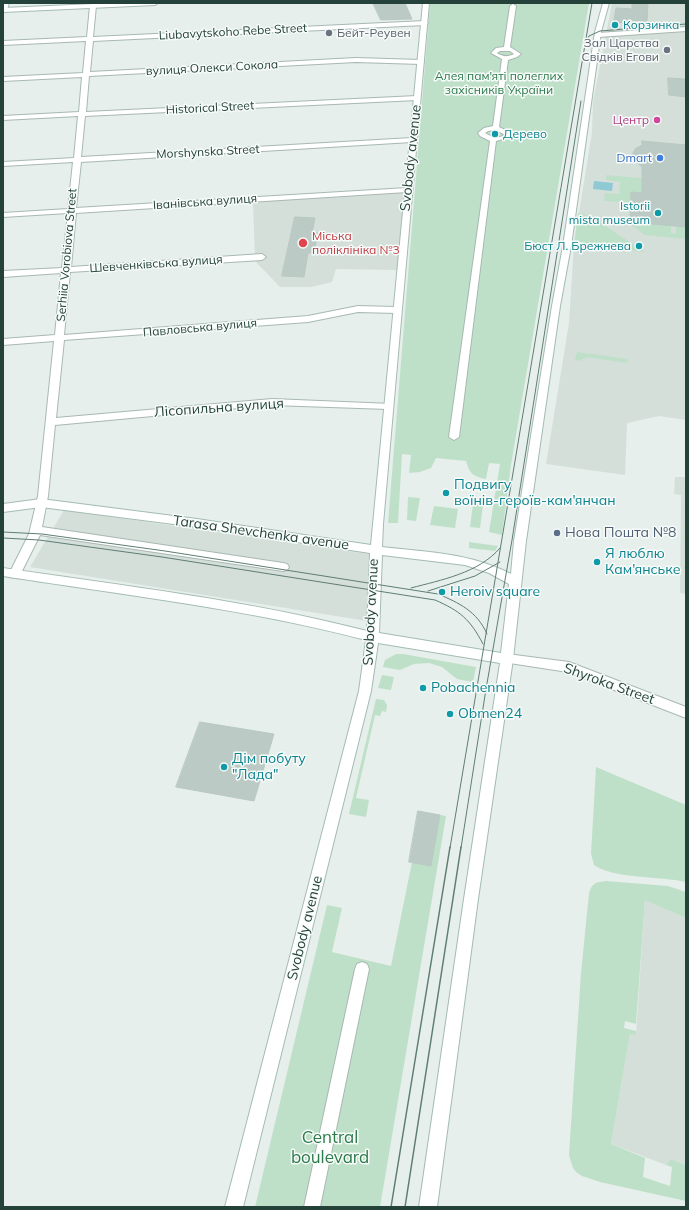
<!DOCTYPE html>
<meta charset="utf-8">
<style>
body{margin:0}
#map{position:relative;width:689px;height:1210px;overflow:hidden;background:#e6efeb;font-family:Mulish,sans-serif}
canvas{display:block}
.frame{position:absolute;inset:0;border:4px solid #24423a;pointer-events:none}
</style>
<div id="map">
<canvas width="689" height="1210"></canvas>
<div class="frame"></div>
</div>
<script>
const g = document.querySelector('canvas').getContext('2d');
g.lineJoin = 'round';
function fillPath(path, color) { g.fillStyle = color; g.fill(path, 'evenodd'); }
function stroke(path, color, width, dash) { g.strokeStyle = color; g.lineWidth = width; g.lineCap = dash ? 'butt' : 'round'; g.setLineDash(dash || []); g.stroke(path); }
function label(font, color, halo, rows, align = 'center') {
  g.font = font + ' Mulish,sans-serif'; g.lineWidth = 3; g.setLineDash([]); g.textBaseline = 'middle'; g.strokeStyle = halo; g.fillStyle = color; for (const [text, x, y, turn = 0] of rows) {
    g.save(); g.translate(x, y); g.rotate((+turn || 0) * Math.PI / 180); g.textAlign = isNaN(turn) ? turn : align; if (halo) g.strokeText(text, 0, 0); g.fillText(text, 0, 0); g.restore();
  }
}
fillPath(new Path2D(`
 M612,3h74v417l-27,-4 -32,7 -2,52 -79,-11 23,-141 5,-79 18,-112 1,-30z
 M405,191l-8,79 -61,-1 -4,13 -21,5h-31l-25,-26 -2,-60z
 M675,477h11v117l-6,-1 1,-98 -7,-1z
 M64,510l305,44 -2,67 -337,-54z
 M645,899l41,19v247l-15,-6 -5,6 -55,-21 19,-110 6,1z`), '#d4dfda');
fillPath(new Path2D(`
 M430,3h159l-78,462 -9,70 -13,-3 11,-68 -11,-1 -3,16c-14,-3 -16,-5 -20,-18l-30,-3 -5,10 -11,4 -11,1 2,-18 -9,-1 -4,69h-10z
 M606,175l80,7 -38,11 -17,-1v5l4,6 -31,-2 1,-8 14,1 1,-12 -14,-2z
 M578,213l12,3 55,36 -71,-8z
 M630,222l41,4v7l5,1v-10l2,1 1,1 7,1v12l-41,-4 -15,-11z
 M577,352l51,7 -1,4 -40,-6 -8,4 -4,-1z
 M408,497l12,1 -4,23 -9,-1z
 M473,504l10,1 -3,23 -10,-1z
 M434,506l24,3 -3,19 -25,-3z
 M469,542l29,4 -3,5 -26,-3z
 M396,654h7l73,13 -3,15 -16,-3 -15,-12 -13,-4 -15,1 -14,6 -17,-3 2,-7z
 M382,675l12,2 -3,13 -13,-2z
 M376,699l8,1 3,5 -1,7 -4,-1 -2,5 -5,-1 -19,83 13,2 -3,17 -17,-3z
 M596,767l90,38v77c-26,-6 -72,-3 -92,-17l-3,-11z
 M440,815l6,1 -66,391h-125l72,-302 15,3 -10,44 59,14 21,-104 19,4z
 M606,881l62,5 18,6v26l-41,-18 -9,124 -11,-3 -1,7 12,3v4l-6,-1 -19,110 34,14 -2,19 27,9 2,-19 -6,-2 5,-6 15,6v36l-86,-19 -18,-6 -5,-3 -4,-5 -4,-13 12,-182 8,-80c3,-10 7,-11 17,-12z`), '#bfe0c8');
fillPath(new Path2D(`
 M594,181l19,2 -1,8 -19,-2z`), '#8ec9d4');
const building = new Path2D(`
 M373,3h32l7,16 -31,1z
 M632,3h16l-1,18 -16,-1v-2l-18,8 3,-18 16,1z
 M668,78l17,1 1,18 -17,-2z
 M642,141l44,4v82l-56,-5 1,-30 11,1v-26l-7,-6 -3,-6 3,-6 7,-4z
 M295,217l20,1 -3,15h6l-4,20h-6l-4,24 -22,-1z
 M200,722l74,12 -20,67 -78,-14z
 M418,811l22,4 -9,51 -22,-4z`);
fillPath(building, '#bbcac4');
stroke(building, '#b8c9c2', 1);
const pedestrian = new Path2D(`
 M513,4l3,2 -6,41 11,7 -4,3 -9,3 -9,67 10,5 1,5 -14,4 -37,296 -5,3 -5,-3 41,-296 -10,-5 -2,-3 6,-5 9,-2 9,-67 -11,-6 5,-5 8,-1 6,-41zM500,51h10l4,3c-6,3 -11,3 -17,-1zM495,130l9,4v2l-10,2 -9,-5 3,-2z
 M362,962l5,2 2,5 -49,238h-16l51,-238 2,-5z`);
const minor = new Path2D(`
 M3,3h6l-2,7 -3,2z
 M93,4l3,2 -3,31 332,-16 3,2 -3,2 -332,16 -3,31 266,-14 65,2 3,2 -3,2 -65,-2 -267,14 -3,36 331,-16 3,2 -3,2 -332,16 -4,41 331,-19 4,2 -4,2 -331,20 -5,46 331,-20 4,2 -4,2 -331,21 -5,54 191,-13 4,3 -4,3 -192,12 -6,63 244,-19 50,-10 38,1 4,3 -4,3 -38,-1 -50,10 -244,18 -8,78 216,-19 120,5 1,2 -5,3 -116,-4 -217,20 -7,71 -6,31 241,36 4,1 2,3 -2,3 -4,1 -243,-36 -21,42 -4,1 -4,-1 -2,-3 20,-40 9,-38 16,-155 -51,4v-6l52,-4 6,-62 -58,4v-6l59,-3 6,-55 -65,4v-4l65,-4 5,-47 -70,4v-4l71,-4 4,-42 -75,4v-4l76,-4 3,-35 -79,4v-4l80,-4 3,-32 -83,4v-4l84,-4 3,-31z
 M686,27v4l-88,6 -3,-2 3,-2z`);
const tertiary = new Path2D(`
 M507,654l62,8 117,45v11l-118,-46 -65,-10 -2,-3 2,-3z`);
const secondary = new Path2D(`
 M117,3h41l-3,2 -152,7v-4z
 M423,3h6l-46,521 -1,23c44,5 89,6 129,27l3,-33 38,-235 11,-60 32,-214 8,-29h6l-8,29 -30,214 -11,60 -34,235 -13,118 -35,240 -41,308h-18l45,-308 36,-236 -122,-20 -7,48 -128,516h-18l134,-516 7,-51c-118,-31 -242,-45 -363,-64v-8c121,18 245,32 364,63l3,-78 -173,-26 -156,-20 -38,5v-8l38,-5 156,20 174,26zM382,555l83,10 24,8 20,11 -8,69 -122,-20z`);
stroke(pedestrian, '#a8b8b2', 2);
stroke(minor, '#a8b8b2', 2);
stroke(tertiary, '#a8b8b2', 2);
stroke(secondary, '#a4bbb3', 2);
fillPath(pedestrian, '#fff');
fillPath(minor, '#fff');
fillPath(tertiary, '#fff');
fillPath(secondary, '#fff');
stroke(new Path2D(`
 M585,43l4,-7 11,-5 86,-7
 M3,532l39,2 123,17 273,43c21,9 39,17 49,40
 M3,538l36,2 123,17 273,43c25,11 35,19 48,44
 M411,588c30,-8 68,-15 89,-40
 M428,591l47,-15 25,-14
 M450,848l142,-845
 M461,848l25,-159 26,-149 69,-439`), '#5f7d75', 1);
stroke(new Path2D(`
 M391,1207l59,-360
 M405,1207l56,-360`), '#5f7d75', 1.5);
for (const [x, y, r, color] of [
 [615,25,4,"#0f9aa8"],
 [329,33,4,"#6b7280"],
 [667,50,4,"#6b7280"],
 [657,120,4,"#d1479c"],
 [495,134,4,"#0f9aa8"],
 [660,158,4,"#3f7fe0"],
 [658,213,4,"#0f9aa8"],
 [303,243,5,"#e0444e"],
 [639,246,4,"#0f9aa8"],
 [446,493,4,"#0f9aa8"],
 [557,533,4,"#5c6f8a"],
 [597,562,4,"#0f9aa8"],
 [442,592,4,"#0f9aa8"],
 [423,688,4,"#0f9aa8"],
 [450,714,4,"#0f9aa8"],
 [224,767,4,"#0f9aa8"]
]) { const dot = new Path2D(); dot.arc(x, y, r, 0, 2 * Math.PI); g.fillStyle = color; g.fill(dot); stroke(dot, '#f7fbf9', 1.5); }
label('12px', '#0d838f', '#f7fbf9', [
 ["Корзинка",623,25],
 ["Дерево",503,134],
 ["Istorii",650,206,"right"],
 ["mista museum",650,220,"right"],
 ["Бюст Л. Брежнева",631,246,"right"]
], 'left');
label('12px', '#24423a', '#f7fbf9', [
 ["Liubavytskoho Rebe Street",233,32,-3],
 ["вулиця Олекси Сокола",212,68,-3],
 ["Historical Street",210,108,-3],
 ["Morshynska Street",208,152,-3],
 ["Іванівська вулиця",205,202,-4],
 ["Serhiia Vorobiova Street",67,255,-85],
 ["Шевченківська вулиця",156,264,-4],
 ["Павловська вулиця",200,328,-5]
]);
label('12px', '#5b616d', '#f7fbf9', [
 ["Бейт-Реувен",337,33],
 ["Зал Царства",659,43,"right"],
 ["Свiдкiв Егови",659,57,"right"]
], 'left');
label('12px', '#2d7a4b', '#f7fbf9', [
 ["Алея пам'яті полеглих",499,76],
 ["захісників України",499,90]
]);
label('12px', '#b23c85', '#f7fbf9', [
 ["Центр",649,120]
], 'right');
label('12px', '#366cbe', '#f7fbf9', [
 ["Dmart",652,158]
], 'right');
label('12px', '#be3a42', '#f7fbf9', [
 ["Міська",312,236],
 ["поліклініка №3",312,250]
], 'left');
label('14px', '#24423a', '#f7fbf9', [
 ["Svobody avenue",411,158,-84],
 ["Лісопильна вулиця",219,408,-4],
 ["Tarasa Shevchenka avenue",261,533,8],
 ["Svobody avenue",371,612,-87],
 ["Shyroka Street",609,684,20],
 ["Svobody avenue",305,928,-76]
]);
label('14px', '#0d838f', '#f7fbf9', [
 ["Подвигу",454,485],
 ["воїнів-героїв-кам'янчан",454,501],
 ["Я люблю",605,554],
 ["Кам'янське",605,570],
 ["Heroiv square",450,592],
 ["Pobachennia",431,688],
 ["Obmen24",458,714],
 ["Дім побуту",232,759],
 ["\"Лада\"",232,775]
], 'left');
label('14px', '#4e5e75', '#f7fbf9', [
 ["Нова Пошта №8",565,533]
], 'left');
label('17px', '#2d7a4b', '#f7fbf9', [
 ["Central",330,1138],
 ["boulevard",330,1158]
]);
</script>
